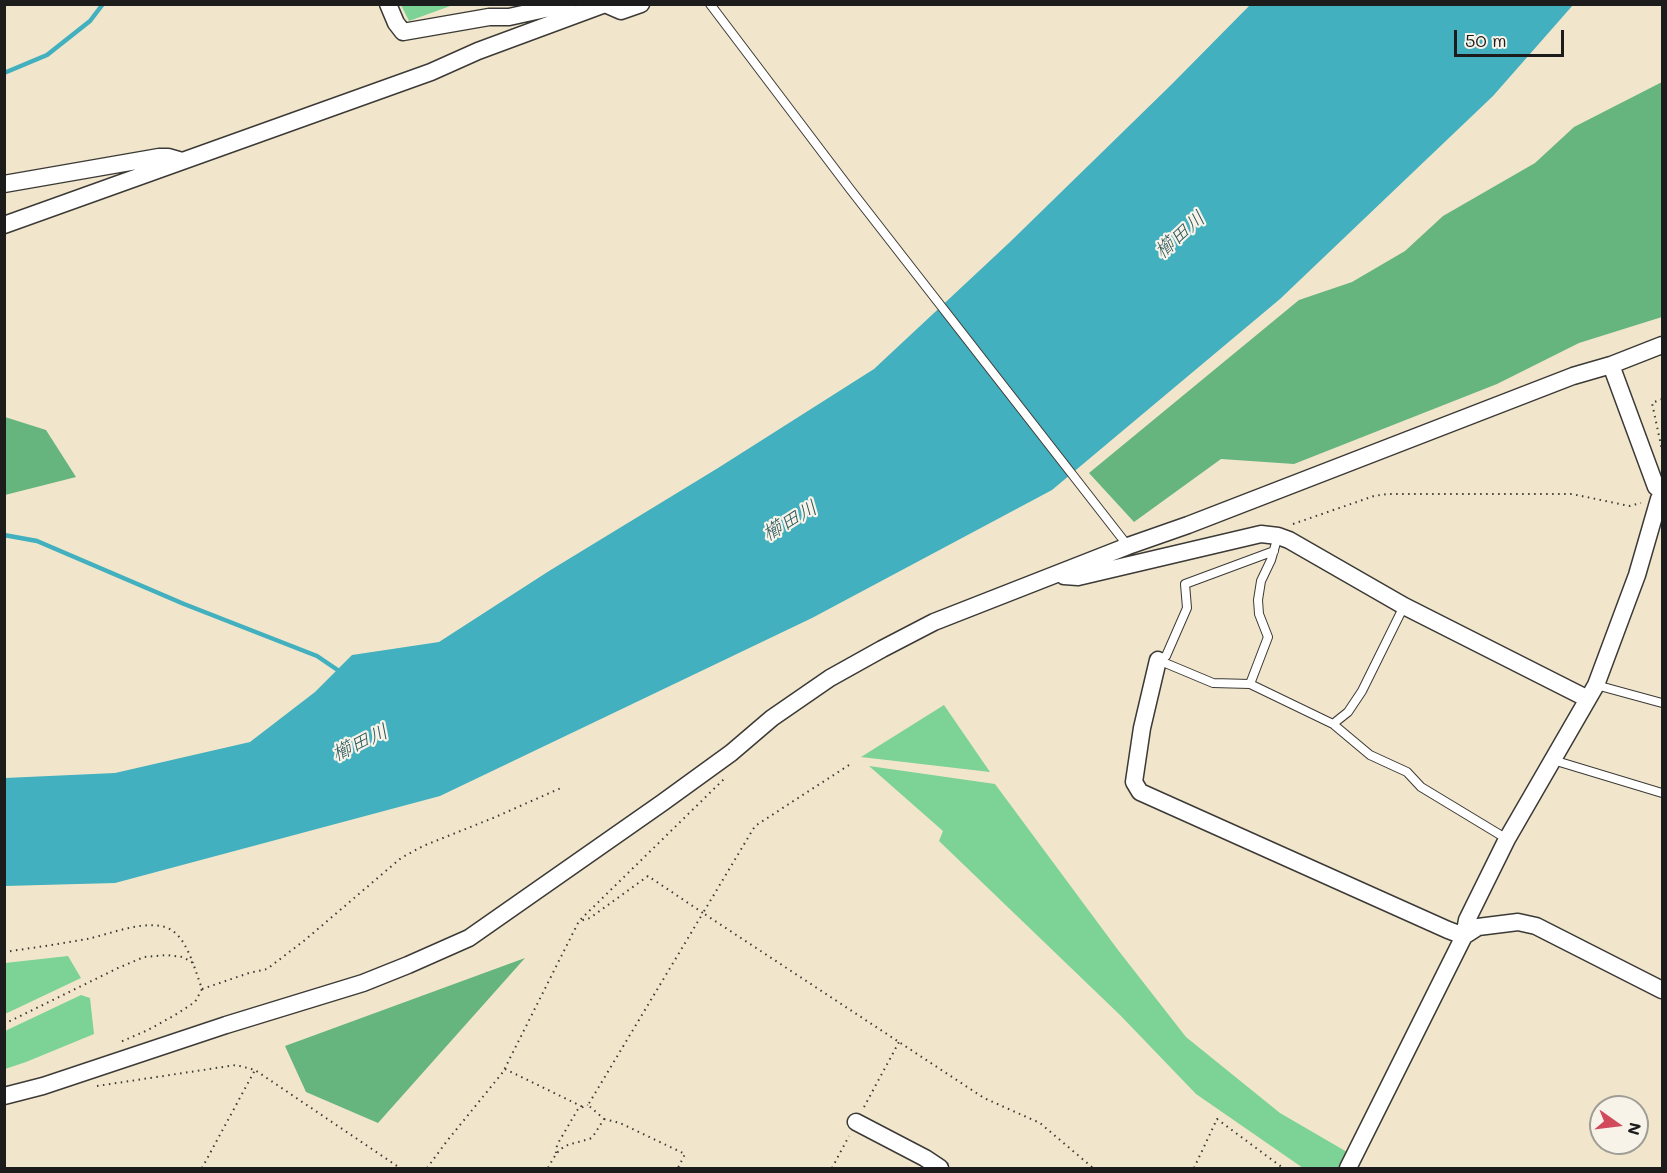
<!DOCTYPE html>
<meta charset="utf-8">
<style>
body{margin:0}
#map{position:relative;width:1667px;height:1173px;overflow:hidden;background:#f1e6cc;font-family:Mali,sans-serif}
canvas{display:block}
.frame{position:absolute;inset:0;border:6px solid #1c1c1c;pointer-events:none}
.north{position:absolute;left:1589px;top:1095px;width:60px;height:60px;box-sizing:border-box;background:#f7f3e8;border:2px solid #9f9d96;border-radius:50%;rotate:104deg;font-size:16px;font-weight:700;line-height:24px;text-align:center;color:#1c1c1c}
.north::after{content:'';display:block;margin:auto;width:21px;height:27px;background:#d1495b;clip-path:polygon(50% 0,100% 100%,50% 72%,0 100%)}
.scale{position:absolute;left:1454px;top:30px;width:110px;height:27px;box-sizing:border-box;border:3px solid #1c1c1c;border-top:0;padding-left:8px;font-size:18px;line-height:21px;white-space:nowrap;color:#1c1c1c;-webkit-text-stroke:4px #f7f3e8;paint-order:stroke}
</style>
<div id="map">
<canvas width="1667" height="1173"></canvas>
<div class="frame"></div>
<div class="north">N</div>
<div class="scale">50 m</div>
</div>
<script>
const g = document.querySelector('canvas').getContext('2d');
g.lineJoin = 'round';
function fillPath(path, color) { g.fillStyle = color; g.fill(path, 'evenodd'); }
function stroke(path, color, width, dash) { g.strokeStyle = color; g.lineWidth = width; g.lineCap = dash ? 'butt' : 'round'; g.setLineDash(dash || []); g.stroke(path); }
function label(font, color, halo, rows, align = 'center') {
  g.font = font + ' Mali,"Klee One",sans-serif'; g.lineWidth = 4.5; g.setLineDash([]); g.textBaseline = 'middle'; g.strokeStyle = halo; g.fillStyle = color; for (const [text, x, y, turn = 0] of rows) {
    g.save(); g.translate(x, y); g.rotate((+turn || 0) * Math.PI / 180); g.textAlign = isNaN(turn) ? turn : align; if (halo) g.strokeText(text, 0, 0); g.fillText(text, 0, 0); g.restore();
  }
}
fillPath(new Path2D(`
 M401,5h52l-44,16z
 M944,705l46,67 -129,-15z
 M869,766l126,18 123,166 68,87 94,76 67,39 -9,16h-35l-107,-74 -76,-79 -181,-174 4,-10z
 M68,956l13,22 -76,36v-51z
 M81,995l9,3 4,36 -68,28 -21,7v-38z`), '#7dd295');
fillPath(new Path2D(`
 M1662,82v235l-83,26 -82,41 -203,80 -73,-5 -87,63 -45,-49 210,-173 53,-18 53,-31 38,-35 92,-53 39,-36z
 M5,417l41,13 30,47 -71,18z
 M525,958l-147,165 -72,-31 -21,-46z`), '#66b47e');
fillPath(new Path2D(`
 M1250,5h323l-80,91 -213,203 -228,191 -240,128 -372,178 -325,87 -110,3v-108l110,-5 135,-31 65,-50 37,-37 87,-13 110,-71 169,-103 156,-99 136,-127 162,-158z`), '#42b0be');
stroke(new Path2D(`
 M4,73l43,-18 43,-34 13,-17
 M4,535l33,6 147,63 133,52 25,17`), '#42b0be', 4.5);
const lane = new Path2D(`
 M710,4l140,185 278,357
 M1278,536l-7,24 -10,21 -3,19 1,14 9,23 -18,47 83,40 37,31 37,17 14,15 86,52
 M1158,660l8,-4 21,-48 -2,-24 89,-33
 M1158,660l55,23 37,1
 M1596,685l66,18
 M1333,724l15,-12 14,-21 42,-85
 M1553,760l109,33`);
const street = new Path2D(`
 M388,4l8,19 7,9 86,-15h20l59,-13
 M605,4l16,7 20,-7
 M4,184l155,-27h9l14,4
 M4,225l427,-153 47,-21 127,-47
 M1611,365l45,122 6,3
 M1064,576l14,1 183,-43 17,2 11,4 115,66 184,93
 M1158,660l-16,68 -8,54 6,10 308,138 16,6 14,-9 40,-5 18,4 126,64
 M4,1096l39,-10 183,-61 137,-42 45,-18 61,-27 193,-135 69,-50 41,-35 58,-40 52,-29 52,-27 194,-76 60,-21 385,-149 38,-11 51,-20
 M856,1122l69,36 15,10
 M1348,1168l116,-232 3,-16 40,-81 89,-154 41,-110 22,-76 3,-4`);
stroke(lane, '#3c3a36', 10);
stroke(street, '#3c3a36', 19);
stroke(new Path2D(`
 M1662,399l-10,4 10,47
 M1293,524l81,-28 13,-2h185l57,12 12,-3
 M849,765l-94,61 -52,87 281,185 56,25 53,45
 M4,952c28,-4 56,-8 83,-13 23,-5 51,-17 74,-13 18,3 26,22 32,37
 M202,989l47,-16 18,-4 38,-29 96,-82 22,-12 70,-28 68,-30
 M4,1024l114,-56 26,-11 23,-2 16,2 10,6 9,26 -7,13 -20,13 -27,15 -30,13
 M505,1069l78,38
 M97,1086l139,-21 19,5 145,98
 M864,1107l35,-65
 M604,1119l16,4 65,31 -7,14
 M556,1153l1,-8 21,-36 10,-4
 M202,1168l53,-98
 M427,1168l20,-27 56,-69 76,-151 145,-142
 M548,1168c14,-27 17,-21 44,-30l12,-19 -16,-14 115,-192 -55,-37 -58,42 -10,3
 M832,1168l17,-32
 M1194,1168l23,-49 66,49`), '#3c3a36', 2, [1.5, 4.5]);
stroke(lane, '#fff', 8);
stroke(street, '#fff', 16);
label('italic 20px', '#2b575d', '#f7f3e8', [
 ["櫛田川",1180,235,-41],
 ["櫛田川",790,521,-30],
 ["櫛田川",360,743,-25]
]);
</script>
